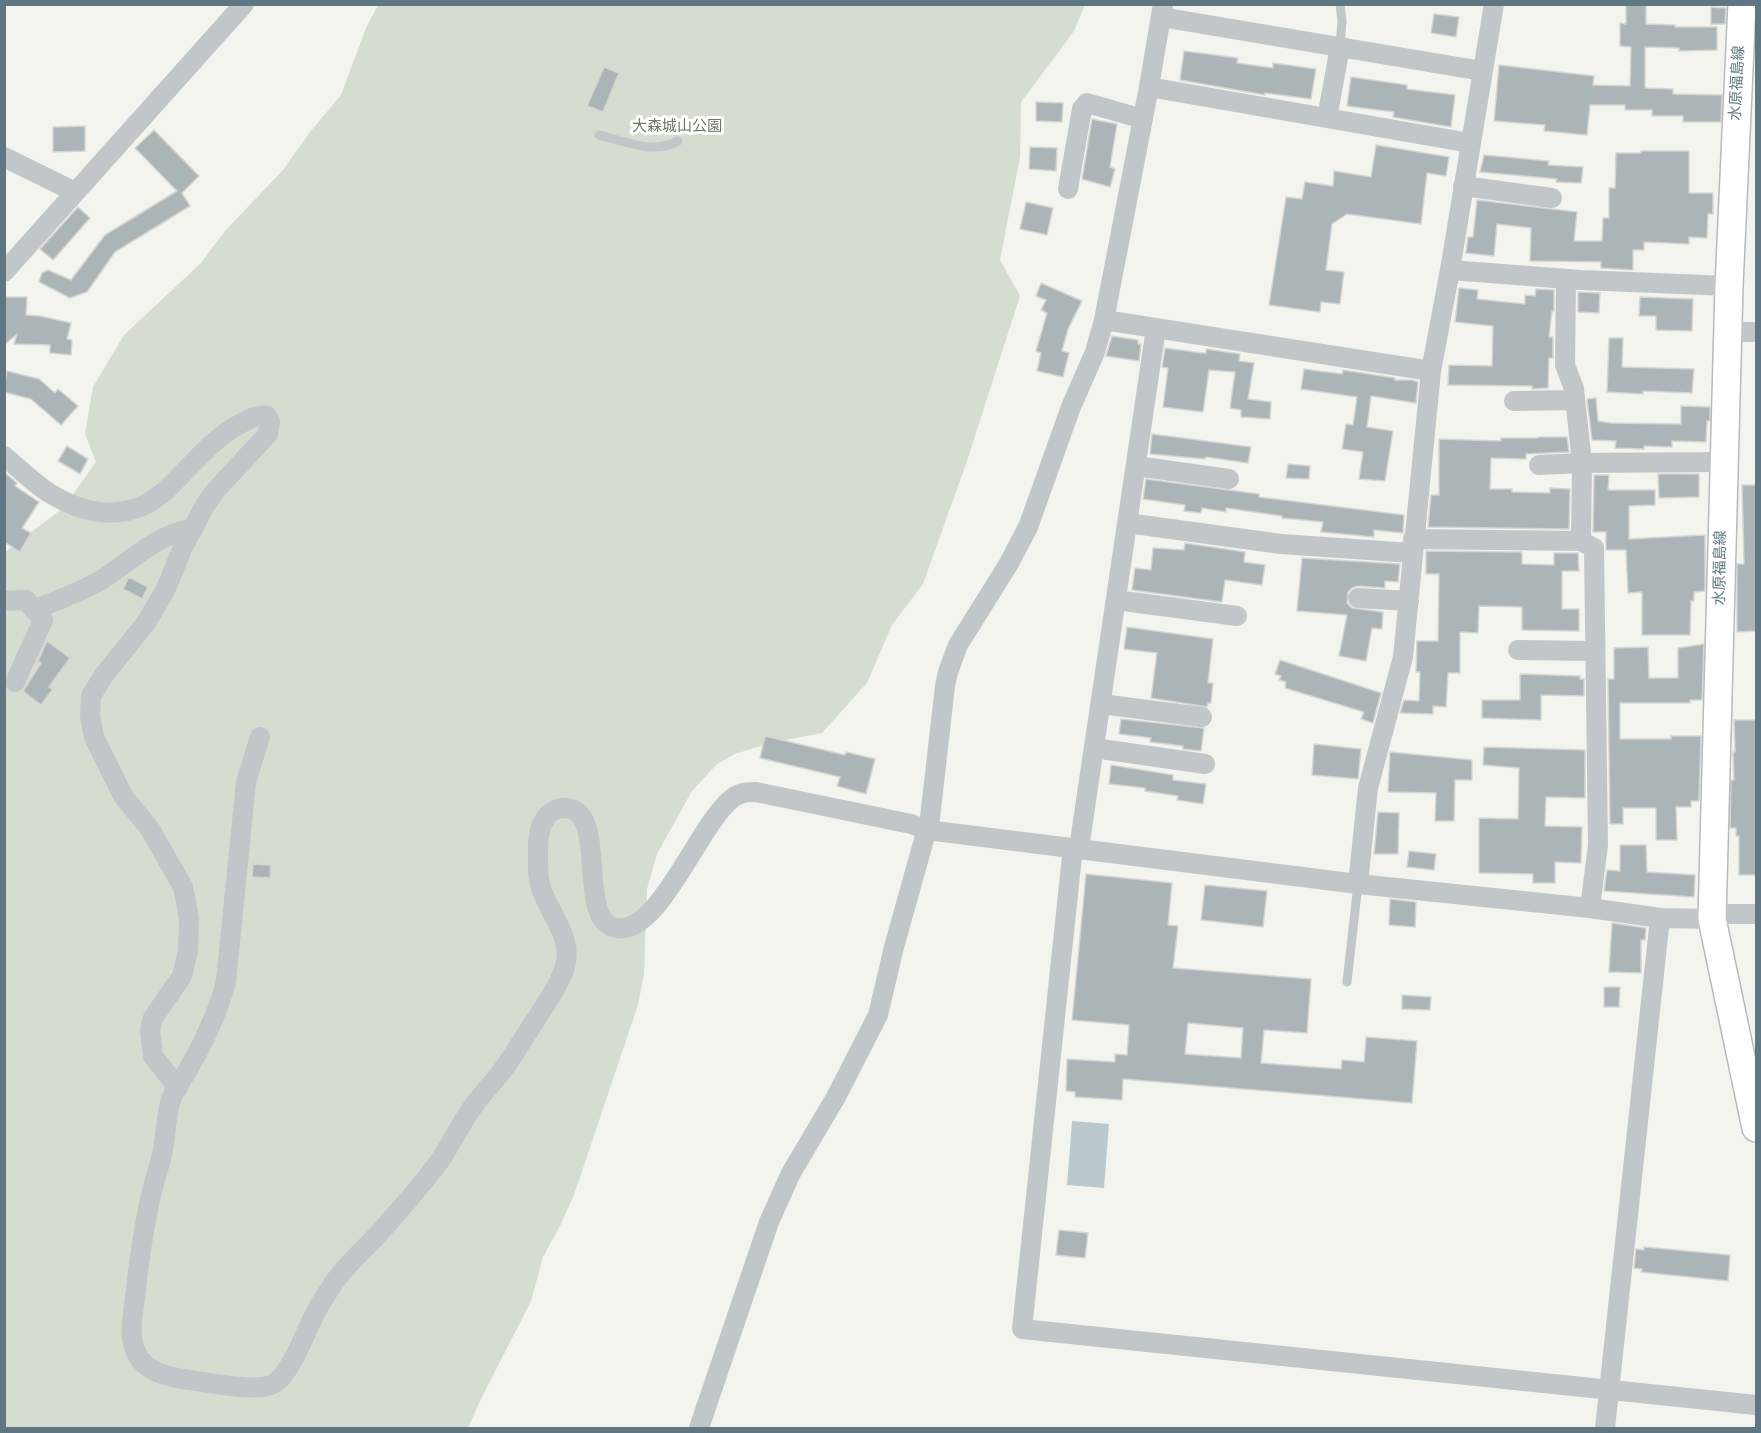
<!DOCTYPE html>
<meta charset="utf-8">
<style>
body{margin:0}
#map{position:relative;width:1761px;height:1433px;overflow:hidden;background:#f4f4ef;font-family:"Titillium Web",sans-serif}
canvas{display:block}
.frame{position:absolute;inset:0;border:6px solid #607783;pointer-events:none}
</style>
<div id="map">
<canvas width="1761" height="1433"></canvas>
<div class="frame"></div>
</div>
<script>
const g = document.querySelector('canvas').getContext('2d');
g.lineJoin = 'round';
function fillPath(path, color) { g.fillStyle = color; g.fill(path, 'evenodd'); }
function stroke(path, color, width, dash) { g.strokeStyle = color; g.lineWidth = width; g.lineCap = dash ? 'butt' : 'round'; g.setLineDash(dash || []); g.stroke(path); }
function label(font, color, halo, rows, align = 'center') {
  g.font = font + ' "Titillium Web","Noto Sans JP",sans-serif'; g.lineWidth = 6; g.setLineDash([]); g.textBaseline = 'middle'; g.strokeStyle = halo; g.fillStyle = color; for (const [text, x, y, turn = 0] of rows) {
    g.save(); g.translate(x, y); g.rotate((+turn || 0) * Math.PI / 180); g.textAlign = isNaN(turn) ? turn : align; if (halo) g.strokeText(text, 0, 0); g.fillText(text, 0, 0); g.restore();
  }
}
fillPath(new Path2D(`
 M378,5h707l-11,26 -53,71 -1,55 -20,103 20,36 -54,168 -43,120 -31,41 -25,58 -45,50 -52,10 -35,11 -18,10 -25,27 -35,63 -10,35 -3,85 -6,31 -64,190 -14,31 -17,31 -12,44 -50,98 -13,29h-463v-876l58,-44 33,-46 -11,-28 8,-47 31,-52 77,-72 23,-31 59,-62 27,-38 31,-37 25,-67z`), '#d5dcd0');
fillPath(new Path2D(`
 M1072,1121l37,3 -5,64 -37,-3z`), '#bbc9cd');
const building = new Path2D(`
 M1626,4h20v20l29,1v2h42v23l-38,1v-3l-34,-1v41l28,1v5l49,1 -1,27h-38v-6h-31v-6h-27v-5h-35l-3,30 -43,-4 1,-6 -51,-4 5,-56 95,11 -1,9 37,1 1,-39 -11,-1v-23l6,1z
 M1711,7l15,1 -1,16h-14z
 M1434,14l25,3 -3,20 -25,-4z
 M1184,51l54,7 -1,5 36,5v-5l43,6 -5,30 -46,-6v2l-85,-15z
 M604,67l15,6 -16,39 -16,-6z
 M1351,77l56,8v4l48,6 -4,32 -58,-10 1,-5 -47,-6z
 M1036,102l27,1 -1,19 -26,-1z
 M1092,119l25,5 -7,43 5,2 -5,18 -28,-8z
 M85,126v25l-32,1v-25z
 M154,130l45,46 -17,17 8,13 -75,46 -28,40 -17,6 -31,-16 3,-9 6,-3 23,10 34,-45 72,-44 -42,-43z
 M1376,145l73,12 -3,19 -19,-3 -6,51 -74,-10 -15,10 -6,46 18,2 -4,32 -19,-2 -1,10 -51,-7 17,-108 16,2 3,-17 28,4 1,-15 37,6z
 M1030,147l27,1 -1,23 -27,-2z
 M1641,151h48v42h24v21h-5l-1,24 -18,-1v7l-45,-2v8h-11v20l-32,-2v-6l-71,-1 1,-33 -34,-4 -3,32 -28,-3 2,-16h5l4,-37 100,12 -3,29h28l1,-23h6v-30h6l1,-35h25z
 M1484,155l65,6 -1,4 35,2 -2,16 -25,-1 1,-3 -77,-7z
 M1026,202l27,6 -6,27 -27,-6z
 M78,207l12,11 -37,42 -13,-11z
 M1041,283l41,18 -14,28 -6,22 7,2 -6,24 -26,-6 4,-18 -5,-2 11,-38 -6,-3 5,-10 -10,-4z
 M1459,288l19,2 -1,9 48,5v-9l10,1 1,-7 18,1v21h-2l-3,26h4v21h-4l-1,30 -16,1v-3l-84,-1 1,-20 43,1 1,-40 -38,-4z
 M1578,292l22,1 -1,20 -21,-1z
 M4,297h23l-1,18 14,1 31,7 -4,16 5,1 -1,15 -21,-2v-8l-36,-1 3,-10 -13,11z
 M1640,297l53,2 -1,32 -36,-1v-14h-17z
 M1112,336l26,4v4h3l-2,17 -33,-5z
 M1609,338h14l-1,29 72,2 -2,24 -49,-2v3l-36,-2z
 M1165,348l37,5h4v-4l34,5 -1,7 15,2 -6,36 23,3 -1,17 -29,-2v-7l-11,-2 5,-36 -26,-2 -6,42 -40,-5 5,-39 -6,-1z
 M1304,369l38,5 1,-4 52,8v2h17l6,2 -2,21 -45,-7 -4,31 26,4 -8,50 -26,-2 4,-27 -21,-3 4,-25 7,1 4,-28 -56,-8z
 M7,371l32,8 16,14 3,-4 20,17 -17,19 -30,-26 -27,-7z
 M1596,398l2,23 12,2 71,1v-18l29,1v14h-3l-1,21 -34,-1v6l-28,-1v3l-29,-1 1,-7 -24,-1 -5,-41z
 M1152,434l99,13 -3,16 -42,-6 -1,2 -55,-5z
 M1538,437h29l2,15 -43,2v5l-35,-1 -1,31h22v3l38,1v-5l20,1 -1,40 -141,-2 3,-32h8v-56l62,2v-3h37z
 M67,446l21,13 -8,15 -22,-13z
 M1288,464l22,2 -1,13 -23,-1z
 M4,472l13,11 -2,3 24,16 -17,26 9,5 -11,19 -16,-10z
 M1658,474h41v23l-40,1z
 M1594,475h15l-1,15h47v15l-26,1v33l76,-4v56l-11,1v9h-3l-1,34h-48v-43l-14,1 -2,-43h-20v-18h-13z
 M1146,479l113,15v3l145,18 -1,18 -29,-3v7l-53,-5 2,-10 -41,-4v-2l-56,-8v4l-24,-4 -1,5 -17,-2 1,-6 -42,-6z
 M1742,485h14v146l-19,1v-68h7z
 M1185,543l60,9 -1,10 21,3 -3,20 -37,-5 -3,22 -90,-12 3,-22 16,2 2,-22 31,2z
 M1426,551l96,1v12l32,1v-12h24l1,18h-17v38h17v22l-57,-1v-23l-43,-1 -1,27 -18,-1v41h-12l-2,34 -13,-1v8l-33,-1 4,-13 15,1 1,-29h-4l1,-31h21l1,-67h-13z
 M1302,558l98,6 -2,18 -13,-1v7l-27,-2 -6,2 -4,4 -1,11 5,5 31,4 -1,17 -10,-1 -6,33 -27,-5 8,-41 -50,-4z
 M129,577l19,10 -6,12 -19,-10z
 M1127,627l86,12 -5,44h5l-2,20h-3l-1,4 -56,-9 6,-45 -33,-4z
 M47,641l23,17 -21,29 4,2 -12,16 -18,-14 18,-28 -3,-2z
 M1704,644l-2,56h-12v3h-70v36h51v-3h30l-2,65h-8v6h-15l1,33h-21v-32h-33v16h-13l-2,-145h6v-31l34,-1 1,31h29v-30z
 M1280,660l101,33 -8,30 -12,-4 3,-7 -79,-24 1,-6 -7,-2 2,-4 -6,-2z
 M1520,674l60,2v3h4v17l-43,-1v25l-59,-2v-18h38z
 M1121,719l83,9 -3,23 -18,-2v-3l-33,-4 1,-4 -32,-4z
 M1734,720h22v155h-17v-39h-3v-8h-6l1,-48h3l-1,-28h2z
 M765,736l80,19 1,-3 29,7 -9,35 -29,-8 3,-9 -80,-19z
 M1314,744l47,5 -3,30 -46,-4z
 M1484,747l101,3v48l-39,-1 -1,29 37,1 -1,36 -26,-1v21h-22v-9l-54,-1v-55l39,1 1,-51 -36,-3z
 M1390,752l82,8v20h-17l-1,41h-19l1,-28 -48,-1z
 M1111,765l62,10v5l33,4 -3,20 -26,-4 1,-4 -33,-5v-3l-36,-4z
 M1378,812l21,1 -1,41h-24z
 M1620,845h26l1,27 48,3 -1,22 -90,-6 3,-21 13,1z
 M1409,851l27,3 -2,16 -27,-3z
 M253,864l18,1 -1,13 -18,-1z
 M1086,874l86,9 -4,42 10,1 -5,42 138,11 -4,54 -43,-3 -3,33 80,6 1,-9 22,2 2,-25 51,4 -5,62 -289,-24 -1,21 -47,-3v-5l-9,-1 1,-32 48,3v-8l12,1 2,-30 -57,-5zM1188,1023l55,5 -2,30 -56,-4z
 M1205,885l62,6 -4,36 -62,-7z
 M1390,899l26,3 -1,25 -26,-2z
 M1612,923l34,5 -1,12h-4v33l-32,-1z
 M1604,987h16l-1,20h-15z
 M1402,995l29,2 -1,13 -28,-1z
 M1059,1230l29,3 -3,25 -29,-3z
 M1644,1247l86,8 -2,26 -87,-9 1,-3 -8,-1 2,-19 8,1z`);
fillPath(building, '#abb5b8');
stroke(building, '#d5d5d2', 1.5);
const secondary = new Path2D(`
 M1742,4l-13,282 -17,633 44,209`);
stroke(secondary, '#b5bbbf', 30);
stroke(new Path2D(`
 M1340,4l2,17 -2,26
 M599,135c25,6 55,20 79,6
 M1347,982l11,-98`), '#c1c6c8', 9);
stroke(new Path2D(`
 M1161,17l321,54
 M1149,87l321,56
 M1327,118l13,-71
 M4,157l71,35
 M1463,186l89,12
 M1068,189l14,-80 5,-6 56,16
 M1450,270l131,10 148,6
 M4,272l240,-268
 M1566,279l-1,86 9,24 8,74 -1,78
 M1104,320l327,51
 M1728,332h28
 M1514,401l61,-1
 M4,456c15,12 30,28 47,38 38,23 80,28 115,-4 23,-21 40,-45 67,-62 11,-6 21,-14 34,-12l3,6 -2,12 -52,56 -11,15 -22,42 -18,44 -20,33 -41,51 -13,21 -1,20 4,21 29,59 27,33 33,58 3,14 3,20 -1,30 -6,25 -29,42 -3,12 3,26 25,32
 M1539,465l43,-2 142,-1
 M1136,466l93,13
 M1127,523l154,21 131,9
 M1413,539l168,2 13,7 4,297 -8,63
 M1358,598l51,3
 M1116,600l121,16
 M4,601l22,-1 17,20 -28,62
 M34,610c22,-10 48,-18 69,-31 26,-17 57,-47 90,-50
 M1518,650l76,1
 M1101,704l101,13
 M260,737l-14,45 -20,199c-7,30 -22,60 -37,87 -5,9 -12,18 -16,27 -7,14 -7,39 -10,55 -4,18 -10,35 -14,54 -6,30 -11,62 -14,94 -2,17 -7,38 1,54 9,21 33,25 53,28 20,2 70,14 86,3 17,-11 32,-56 43,-75 5,-9 11,-18 17,-27 15,-21 37,-38 53,-58 18,-20 35,-40 51,-61 12,-18 21,-37 33,-54 9,-13 21,-25 30,-37 13,-17 23,-36 35,-53 10,-16 21,-31 27,-48 11,-31 -14,-54 -23,-82 -4,-11 -3,-27 -3,-39 0,-10 1,-22 7,-30 4,-7 12,-11 20,-11 45,1 10,113 51,120 44,8 84,-108 118,-131 7,-5 14,-5 22,-5l155,32 16,6 431,54 232,24 70,10 52,1 15,-5h29
 M1094,748l111,16
 M1073,847l-51,482 734,76
 M1079,848l77,-520
 M1358,884l10,-96 35,-131 28,-286 19,-101 44,-266
 M699,1428l70,-206 22,-49 45,-76 42,-82 16,-68 36,-129 15,-132 3,-14 10,-27 50,-80 20,-38 43,-120 24,-55 9,-32 45,-233 14,-83
 M1605,1428l55,-510`), '#c1c6c8', 20);
stroke(secondary, '#fff', 27);
label('15px', '#607783', '#fff', [
 ["水原福島線",1738,83,-87],
 ["水原福島線",1721,568,-89]
]);
label('15px', '#677a60', '#fff', [
 ["大森城山公園",677,127]
]);
</script>
